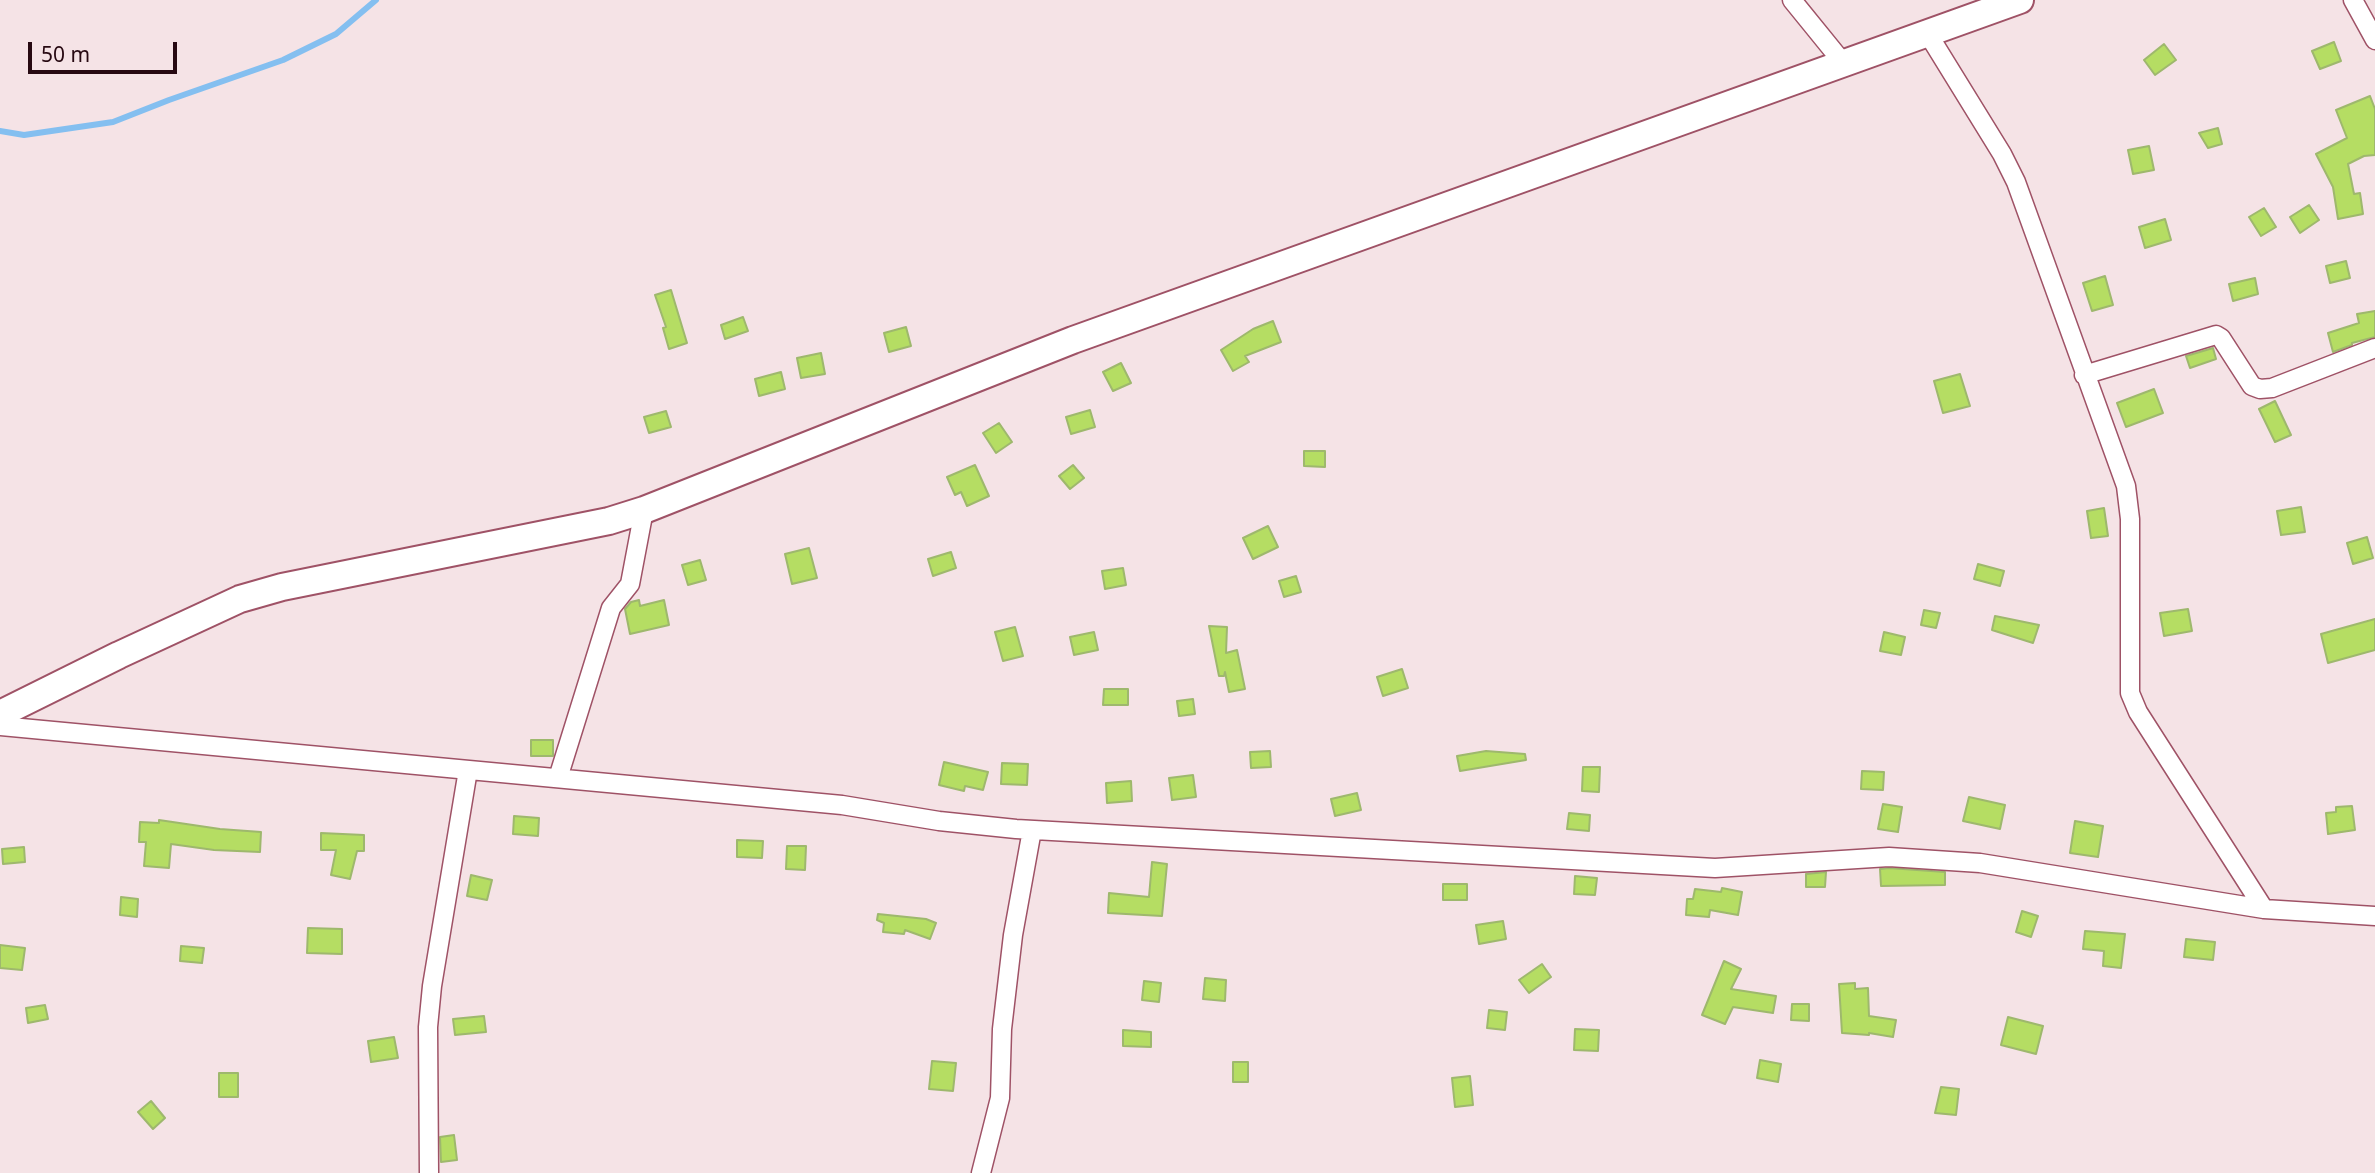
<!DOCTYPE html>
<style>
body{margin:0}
#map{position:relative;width:2375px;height:1173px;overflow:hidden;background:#f5e3e6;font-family:"Noto Sans",sans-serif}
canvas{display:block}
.scale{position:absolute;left:28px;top:42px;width:149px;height:32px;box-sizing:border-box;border:4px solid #270912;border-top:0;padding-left:9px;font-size:21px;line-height:24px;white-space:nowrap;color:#270912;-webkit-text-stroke:5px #f5e3e6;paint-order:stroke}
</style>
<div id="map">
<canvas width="2375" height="1173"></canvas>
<div class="scale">50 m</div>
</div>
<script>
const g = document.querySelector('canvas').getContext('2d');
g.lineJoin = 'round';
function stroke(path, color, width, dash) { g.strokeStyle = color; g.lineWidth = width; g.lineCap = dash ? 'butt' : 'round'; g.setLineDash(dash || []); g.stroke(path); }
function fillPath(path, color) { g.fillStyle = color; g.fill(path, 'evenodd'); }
stroke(new Path2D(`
 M0,131l24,4 89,-13 56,-22 114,-40 53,-26 40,-34`), '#84bff0', 6);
const building = new Path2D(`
 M2334,42l7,19 -21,8 -8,-18z
 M2164,44l12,16 -21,15 -11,-15z
 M2370,96l5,13v46l-11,1 -16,8 6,30 6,-1 3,21 -25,5 -5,-32 -17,-33 31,-16 -11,-28z
 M2218,128l4,16 -14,4 -9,-15z
 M2149,146l5,24 -21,4 -5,-24z
 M2309,205l10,15 -19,13 -10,-16z
 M2264,208l12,19 -15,9 -12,-19z
 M2165,219l6,21 -26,8 -6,-21z
 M2346,261l4,17 -20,5 -4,-17z
 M2105,276l8,29 -21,6 -9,-28z
 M2255,278l3,16 -25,7 -4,-17z
 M671,290l16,53 -18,6 -6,-21 3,-1 -11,-32z
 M2375,311v26l-23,6v2l-19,7 -5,-19 31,-10 -2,-9z
 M743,317l5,14 -23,8 -4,-14z
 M1273,321l8,21 -36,14 4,6 -16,9 -12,-21 32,-21z
 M906,327l5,19 -22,6 -5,-19z
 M2213,348l3,11 -26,9 -4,-12z
 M821,353l4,21 -24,4 -4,-20z
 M1121,363l10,20 -18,8 -10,-19z
 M781,372l4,17 -26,7 -4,-17z
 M1960,374l10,32 -27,7 -9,-32z
 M2154,389l9,24 -37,14 -9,-24z
 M2275,401l16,34 -16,7 -16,-33z
 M1090,410l5,17 -24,7 -5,-17z
 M666,411l5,16 -22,6 -5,-16z
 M999,423l13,19 -16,11 -13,-20z
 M1304,451h21v16l-21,-1z
 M975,465l14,31 -22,10 -6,-14 -6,3 -8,-18z
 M1073,465l11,13 -14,11 -11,-13z
 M2301,507l4,25 -24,3 -4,-24z
 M2104,508l4,28 -17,2 -4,-27z
 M1268,526l10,21 -25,12 -10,-21z
 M2367,537l6,21 -20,6 -6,-21z
 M809,548l8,30 -25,6 -7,-30z
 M951,552l5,16 -23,8 -5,-17z
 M700,560l6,20 -18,5 -6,-20z
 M1978,564l26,7 -4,15 -26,-7z
 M1123,568l3,17 -21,4 -3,-18z
 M1296,576l5,16 -17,5 -5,-16z
 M639,600l1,6 24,-6 5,25 -39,9 -5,-25 6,-7z
 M2188,609l4,22 -28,5 -4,-23z
 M1924,610l16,3 -4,15 -15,-3z
 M1995,616l44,9 -6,18 -41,-13z
 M2375,619v31l-47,13 -7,-29z
 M1209,626l18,1 -1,26 11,-3 8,39 -16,3 -4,-20 -1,4h-5z
 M1015,627l8,29 -20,5 -8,-29z
 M1094,632l4,18 -24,5 -4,-18z
 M1884,632l21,5 -4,18 -21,-4z
 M1402,669l6,19 -25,8 -6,-19z
 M1104,689h24v16h-25z
 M1193,699l2,15 -16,2 -2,-15z
 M531,740h22v16h-22z
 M1270,751l1,16 -20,1 -1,-16z
 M1486,751l39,3 1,6 -66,11 -3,-15z
 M944,762l44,10 -5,18 -18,-4 -1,5 -25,-6z
 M1002,763l26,1 -1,21 -26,-1z
 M1583,767h17l-1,25 -17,-1z
 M1862,771l22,1 -1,18 -22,-1z
 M1193,775l3,22 -24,3 -3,-22z
 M1131,781l1,20 -25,2 -1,-20z
 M1357,793l4,17 -26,6 -4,-17z
 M1969,797l36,8 -5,24 -37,-8z
 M1883,804l19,3 -4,25 -20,-3z
 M2352,806l3,24 -27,4 -2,-21 10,-1v-5z
 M1569,813l21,2 -1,16 -22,-2z
 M514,816l25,2 -1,18 -25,-2z
 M159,820l61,9 41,3 -1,20 -46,-2 -43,-6 -2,24 -25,-2 2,-24h-7l1,-20 19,1z
 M2075,821l28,5 -5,31 -28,-4z
 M321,833l43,2v16h-7l-7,28 -19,-4 5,-25h-15z
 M737,840l26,1 -1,17 -25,-1z
 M787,846h19l-1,24 -19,-1z
 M24,847l1,15 -22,2 -1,-15z
 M1152,862l15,2 -5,52 -54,-3 1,-20 40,4z
 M1889,868l56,4v13l-64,1 -1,-17z
 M1826,872l-1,15h-19v-13z
 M471,875l21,5 -5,20 -20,-4z
 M1575,876l22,2 -2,17 -21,-1z
 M1443,884h24v16h-24z
 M1722,888l20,4 -4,23 -28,-5 -1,7 -23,-2 1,-16h6l2,-10 26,3z
 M121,897l17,2 -1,18 -17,-2z
 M2022,911l16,5 -7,21 -15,-5z
 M878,914l48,5 10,4 -6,16 -25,-9 -1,4 -21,-2 1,-9 -7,-3z
 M1503,921l3,18 -27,5 -3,-19z
 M308,928l34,1v25l-35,-1z
 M2085,931l40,3 -4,34 -18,-2 1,-15 -21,-2z
 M2186,939l29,3 -2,18 -29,-3z
 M0,945l25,3 -3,22 -22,-2z
 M181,946l23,2 -2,15 -22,-2z
 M1724,961l17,8 -10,20 45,7 -3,17 -40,-6 -8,17 -23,-9z
 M1542,964l9,13 -22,16 -10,-13z
 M1205,978l21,2 -1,21 -22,-2z
 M1144,981l17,2 -2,19 -17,-2z
 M1855,983v6l13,-1 1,28 27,4 -3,17 -24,-4v2l-27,-2 -3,-49z
 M1792,1004h17v17l-18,-1z
 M45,1005l3,14 -20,4 -2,-15z
 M1489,1010l18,2 -2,18 -18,-2z
 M484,1016l2,16 -31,3 -2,-16z
 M2008,1017l35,9 -7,28 -35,-9z
 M1575,1029l24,1 -1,21 -24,-1z
 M1123,1030l28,2v15l-28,-1z
 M394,1037l4,21 -27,4 -3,-21z
 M1760,1060l21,4 -3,18 -21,-4z
 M932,1061l24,2 -3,28 -24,-2z
 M1233,1062h15v20h-15z
 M219,1073h19v24h-19z
 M1470,1076l3,29 -18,2 -3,-29z
 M1941,1087l18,2 -3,26 -21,-2z
 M151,1101l14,17 -12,11 -15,-17z
 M454,1135l3,25 -16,2 -1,-25z`);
fillPath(building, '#b5dd63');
stroke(building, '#9eb86d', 2);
const street = new Path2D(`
 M1792,0l52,64
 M2353,0l22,40
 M1928,34l74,120 14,28 110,304 4,33v174l8,19 126,197
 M2084,375l132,-40 5,3 31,48 8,3 12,-1 103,-40
 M0,726l842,79 97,16 77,8 699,39 174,-11 91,6 284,46 111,7
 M558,778l53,-170 19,-24 14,-74
 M429,1173l-1,-146 4,-41 36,-216
 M981,1173l19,-75 2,-69 11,-94 19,-105`);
const secondary = new Path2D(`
 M0,714l119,-59 121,-56 42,-12 327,-66 35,-11 429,-170 947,-340`);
stroke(street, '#9f5266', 21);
stroke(secondary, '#9f5266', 30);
stroke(street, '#fff', 18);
stroke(secondary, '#fff', 26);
</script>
